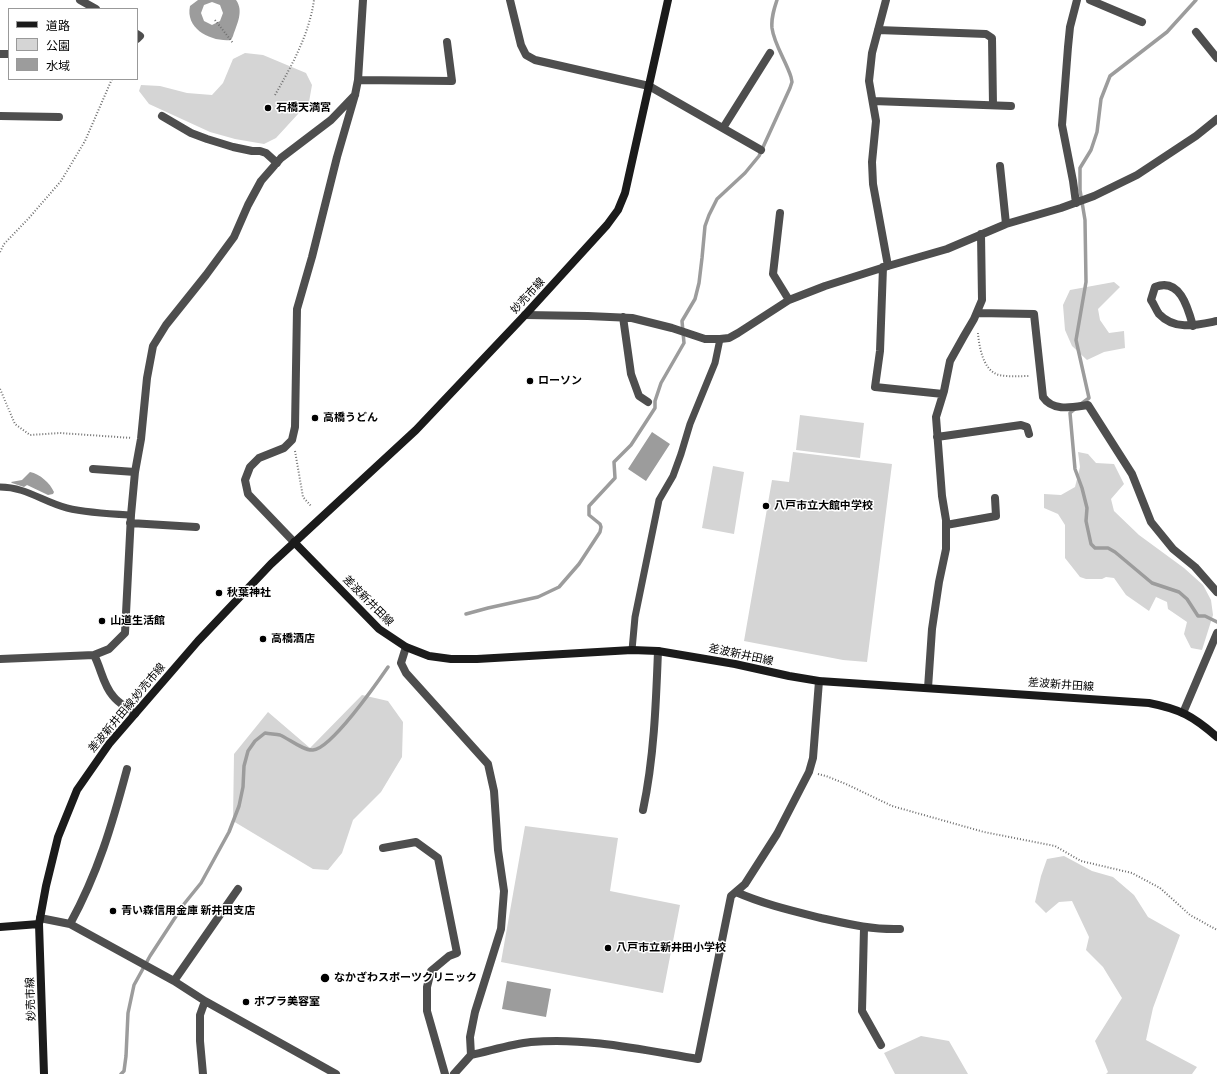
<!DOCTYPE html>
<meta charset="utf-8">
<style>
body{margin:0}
#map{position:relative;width:1217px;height:1074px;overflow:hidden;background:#fff;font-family:"PT Sans Narrow","Noto Sans JP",sans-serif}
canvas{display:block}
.legend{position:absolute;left:8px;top:8px;width:130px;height:72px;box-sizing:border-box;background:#fff;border:1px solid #999;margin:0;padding:5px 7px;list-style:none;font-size:12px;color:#000}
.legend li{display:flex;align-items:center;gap:8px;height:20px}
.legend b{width:20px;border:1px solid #999}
</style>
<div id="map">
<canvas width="1217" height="1074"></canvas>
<ul class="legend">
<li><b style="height:5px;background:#1b1b1b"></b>道路</li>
<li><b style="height:11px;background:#d5d5d5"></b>公園</li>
<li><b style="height:11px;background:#9c9c9c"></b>水域</li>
</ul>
</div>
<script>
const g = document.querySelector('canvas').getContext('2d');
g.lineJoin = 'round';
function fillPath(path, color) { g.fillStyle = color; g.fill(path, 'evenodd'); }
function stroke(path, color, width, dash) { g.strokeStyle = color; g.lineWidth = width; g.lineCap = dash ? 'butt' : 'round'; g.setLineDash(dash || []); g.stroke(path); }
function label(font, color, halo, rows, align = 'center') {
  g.font = font + ' "PT Sans Narrow","Noto Sans JP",sans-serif'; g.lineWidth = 3; g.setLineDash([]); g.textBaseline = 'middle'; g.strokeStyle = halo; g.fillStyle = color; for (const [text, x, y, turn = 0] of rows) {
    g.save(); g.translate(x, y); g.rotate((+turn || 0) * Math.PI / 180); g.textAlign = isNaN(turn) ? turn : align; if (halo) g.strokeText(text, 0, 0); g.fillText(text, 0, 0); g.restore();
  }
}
fillPath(new Path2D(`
 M245,53l18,2 43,18 6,12 -3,17 -33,36 -12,6 -29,-5 -25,-7 -61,-28 -10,-13 2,-6 19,1 27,7 25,2 11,-12 10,-24z
 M1114,282l6,5 -22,22 2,11 9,13 15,-2 1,17 -21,4 -17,8 -15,-14 -7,-16 -2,-25 7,-15z
 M800,415l64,8 -4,35 -64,-8z
 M793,452l99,12 -25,198 -24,-2 -99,-19 28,-161 17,2z
 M1078,452l10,2 8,9 18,1 10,20 -13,15 3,12 25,24 45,33 19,17 8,15 2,15 -11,35 -11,-2 -7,-14 3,-12 -19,-13 -1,-7 -11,-5 -7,14 -23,-16 -12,-17 -8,-1 -4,2h-16l-6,-2 -15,-19v-33l-7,-11 -14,-6v-14l17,1 14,-8 5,-20z
 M713,466l31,6 -10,62 -32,-6z
 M362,695l26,6 15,21 -1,35 -21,35 -28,28 -11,33 -14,17 -15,-1 -80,-48 1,-67 34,-42 42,36z
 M525,826l93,12 -8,53 70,14 -17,88 -162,-31z
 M1064,856l28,15 21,6 21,18 14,22 32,18 -27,73 -7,32 51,27 -5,7h-86l2,-2 -13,-31 27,-43 -19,-31 -17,-17 3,-13 -17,-36 -13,1 -13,11 -11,-11 6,-26 6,-17z
 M921,1036l28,5 19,33h-73l-11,-21z`), '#d5d5d5');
fillPath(new Path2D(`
 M198,0h38c8,11 1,24 -3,36l-2,4c-20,2 -46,-11 -41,-34zM212,2l8,3 3,8 -3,8 -8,4 -8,-4 -3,-8 3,-8z
 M652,432l18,12 -24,37 -18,-12z
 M30,472c10,2 20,11 24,20l-1,2 -5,1 -21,-10 -3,2 -12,-4 -1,-1 11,-2z
 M507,981l44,8 -5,28 -44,-8z`), '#9c9c9c');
stroke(new Path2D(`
 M1081,404l8,-6 -13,-58 10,-58 -1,-62 -5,-30v-22l11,-18 6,-18 4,-33 9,-23 57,-44 29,-32
 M1075,409l-5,4 5,56 7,19 5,20 -1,13 5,23 4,4h13l7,4 37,31 27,9 8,7 11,17h7l12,6
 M466,614l22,-6 50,-11 21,-10 20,-23 21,-32 1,-5 -1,-3 -11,-9v-9l26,-28 -1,-16 17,-17 24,-37v-7l6,-18 23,-40 -2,-22 13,-22 4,-16 3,-25 3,-32 4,-11 8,-16 28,-26 14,-17 31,-68 2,-6 -1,-5c-5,-16 -17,-33 -19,-49 -1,-10 2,-19 5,-28
 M121,1074l3,-3 2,-15 2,-43 6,-28 16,-29 34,-52 17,-21 28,-51 10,-26 4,-19 1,-21 4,-15 7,-10 10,-8c5,1 11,1 15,2 9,4 24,16 33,15 18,-1 64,-67 75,-83`), '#9c9c9c', 3.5);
stroke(new Path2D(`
 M215,20l18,23
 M275,95c17,-30 34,-60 39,-95
 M0,252l4,-8 25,-26 32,-37 24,-40 27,-62
 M978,333c1,13 5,38 21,42 10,2 22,1 31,1
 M0,389l15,35 15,11 30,-2 72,5
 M295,451l8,46 8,9
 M818,774l8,2 20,8 46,22 92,26 71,14 26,15 51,12 28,15 30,27 27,15`), '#707070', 2, [1, 2]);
stroke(new Path2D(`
 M0,487c26,0 43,15 67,21 20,5 43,6 64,7
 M632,650l3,-33 24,-117 14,-24 8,-22 9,-30 25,-61 5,-24`), '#4e4e4e', 7);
stroke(new Path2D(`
 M80,0l16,9
 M510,0l11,45 5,10 9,5 114,26 112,64
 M886,0l-14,53 -3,28 7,40 -4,41 1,22 15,82
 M1090,0l52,22
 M878,30l108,4 6,4 1,67
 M1196,32l21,26
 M137,34l3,2 -3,3
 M0,54h9
 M358,80l94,1 -5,-39
 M873,101l138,5
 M0,116l59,1
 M162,116l29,17 16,6 26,8 19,4h8l6,2 11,10
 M723,128l47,-75
 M1000,166l6,58
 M1076,203l-3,-22 -11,-56 6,-78 2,-20 7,-27
 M780,213l-7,61 16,26
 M883,267l-3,84 -5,36 68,7
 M977,313l57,1 9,83c10,15 30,10 45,8l44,69 19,48 22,27 22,18 22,25
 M525,315l63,1 44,2 40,10 33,11h15l9,-1 9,-5 51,-33 36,-14 63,-20 59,-17 59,-25 55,-16 33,-12 43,-21 59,-39 21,-17
 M623,317l8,57 8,22 9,6
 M1193,326c-5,-18 -13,-49 -38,-39l-4,13c3,4 5,10 8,14 16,17 38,11 58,7
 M937,437l84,-12 6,2 2,7
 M93,469l42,3
 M130,523l66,4
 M946,525l50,-9 -1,-18
 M294,542l-46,-48 -3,-14 5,-13 9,-9 25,-10 8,-8 3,-13 2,-118 15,-52 25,-100 18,-62 3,-15 5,-80
 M406,647l-5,16 5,10 82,91 6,27 4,59 6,41 -3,38 -26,83 -5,25 1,18 -17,19
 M94,655c7,13 9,30 19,41 5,7 15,12 22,18
 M0,659l94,-4 15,-6 16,-16 6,-118 4,-43 6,-33 6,-61 6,-32 13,-21 40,-50 28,-38 14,-32 13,-24 20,-23 50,-38 24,-25
 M928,688l4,-59 7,-47 7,-33v-29l-4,-24 -6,-79 8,-26 6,-30 14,-25 10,-17 8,-19 -1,-66
 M1183,713l34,-80
 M643,810c11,-52 13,-106 15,-159
 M383,848l33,-6 22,16 19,95 -8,3 -18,15 -4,16v24l18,63
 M736,892c27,12 57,19 85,26 27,6 52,12 79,11
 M40,918l30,6 104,57 31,20 131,73
 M70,924c28,-51 42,-99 57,-155
 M864,928l-2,83 19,34
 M174,981l64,-92
 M471,1055c19,-4 40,-11 60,-13 56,-5 112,8 167,17l33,-163 14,-12 32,-50 32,-62 4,-14 6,-77
 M203,1074l-3,-33v-26l5,-14`), '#4e4e4e', 8);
stroke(new Path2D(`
 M294,542l85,87 27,18 23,9 22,3h26l155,-9 26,1 77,13 54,12 30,5 330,22c31,6 44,13 68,34
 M0,927l39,-3
 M44,1074l-5,-150 7,-38 12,-49 19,-47 32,-46 89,-103 73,-77 145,-134 109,-115 82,-90 11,-15 7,-17 43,-193`), '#1b1b1b', 8);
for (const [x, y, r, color] of [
 [268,108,4,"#000"],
 [530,381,4,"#000"],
 [315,418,4,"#000"],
 [766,506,4,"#000"],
 [219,593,4,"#000"],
 [102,621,4,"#000"],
 [263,639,4,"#000"],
 [113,911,4,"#000"],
 [608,948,4,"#000"],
 [325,978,5,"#000"],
 [246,1002,4,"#000"]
]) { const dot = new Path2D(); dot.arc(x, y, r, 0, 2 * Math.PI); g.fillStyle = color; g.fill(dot); stroke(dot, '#fff', 1.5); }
label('bold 11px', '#000', '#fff', [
 ["石橋天満宮",276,108],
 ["ローソン",538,381],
 ["高橋うどん",323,418],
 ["八戸市立大館中学校",774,506],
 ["秋葉神社",227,593],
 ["山道生活館",110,621],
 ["高橋酒店",271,639],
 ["青い森信用金庫 新井田支店",121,911],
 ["八戸市立新井田小学校",616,948],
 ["なかざわスポーツクリニック",334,978],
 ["ポプラ美容室",254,1002]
], 'left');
label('11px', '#000', '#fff', [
 ["妙売市線",528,296,-47],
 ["差波新井田線",368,601,45],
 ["差波新井田線",741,655,12],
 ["差波新井田線",1061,685,4],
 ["差波新井田線;妙売市線",127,708,-50],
 ["妙売市線",31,999,-92]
]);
</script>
